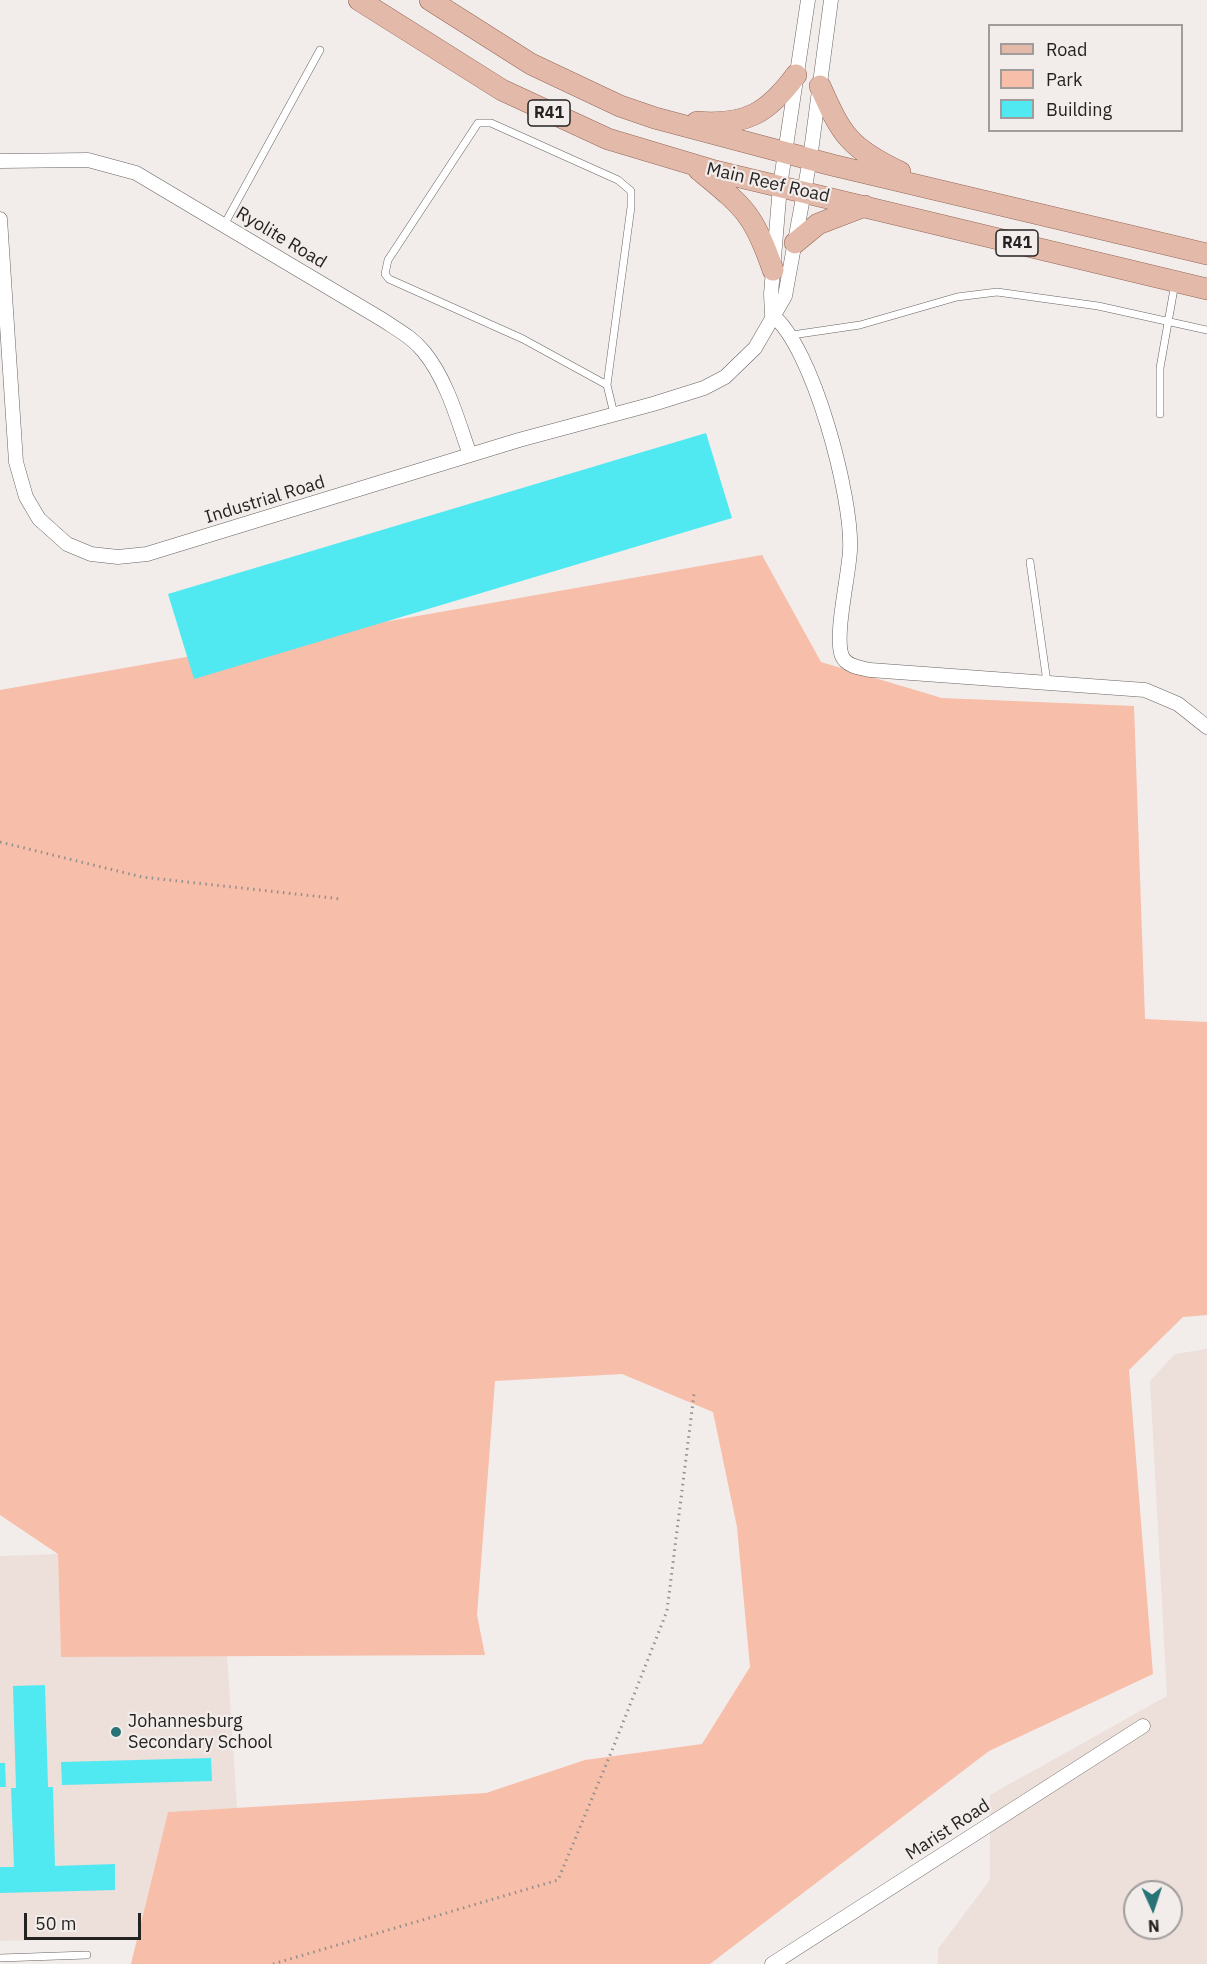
<!DOCTYPE html>
<style>
body{margin:0}
#map{position:relative;width:1207px;height:1964px;overflow:hidden;background:#f2edeb;font-family:"IBM Plex Sans",sans-serif}
canvas{display:block}
.legend{position:absolute;left:988px;top:24px;width:195px;height:108px;box-sizing:border-box;background:#f2edeb;border:2px solid #a09c9b;margin:0;padding:8px 10px;list-style:none;font-size:18px;color:#252322}
.legend li{display:flex;align-items:center;gap:12px;height:30px}
.legend b{width:30px;border:2px solid #a09c9b}
.north{position:absolute;left:1123px;top:1880px;width:60px;height:60px;box-sizing:border-box;background:#f2edeb;border:2px solid #a09c9b;border-radius:50%;rotate:177deg;font-size:16px;font-weight:700;line-height:24px;text-align:center;color:#252322}
.north::after{content:'';display:block;margin:auto;width:21px;height:27px;background:#287376;clip-path:polygon(50% 0,100% 100%,50% 72%,0 100%)}
.scale{position:absolute;left:24px;top:1913px;width:117px;height:27px;box-sizing:border-box;border:3px solid #252322;border-top:0;padding-left:8px;font-size:18px;line-height:21px;white-space:nowrap;color:#252322;-webkit-text-stroke:4px #f2edeb;paint-order:stroke}
</style>
<div id="map">
<canvas width="1207" height="1964"></canvas>
<ul class="legend">
<li><b style="height:8px;background:#e3b9aa"></b>Road</li>
<li><b style="height:16px;background:#f7bea9"></b>Park</li>
<li><b style="height:16px;background:#51e9f1"></b>Building</li>
</ul>
<div class="north">N</div>
<div class="scale">50 m</div>
</div>
<script>
const g = document.querySelector('canvas').getContext('2d');
g.lineJoin = 'round';
function fillPath(path, color) { g.fillStyle = color; g.fill(path, 'evenodd'); }
function stroke(path, color, width, dash) { g.strokeStyle = color; g.lineWidth = width; g.lineCap = dash ? 'butt' : 'round'; g.setLineDash(dash || []); g.stroke(path); }
function label(font, color, halo, rows, align = 'center') {
  g.font = font + ' "IBM Plex Sans",sans-serif'; g.lineWidth = 4.5; g.setLineDash([]); g.textBaseline = 'middle'; g.strokeStyle = halo; g.fillStyle = color; for (const [text, x, y, turn = 0] of rows) {
    g.save(); g.translate(x, y); g.rotate((+turn || 0) * Math.PI / 180); g.textAlign = isNaN(turn) ? turn : align; if (halo) g.strokeText(text, 0, 0); g.fillText(text, 0, 0); g.restore();
  }
}
fillPath(new Path2D(`
 M1207,1349v615h-269v-15l52,-69v-85l177,-99 -17,-315 25,-27zM1135,1892h36v36h-36z
 M58,1554l3,103 166,-3 10,154 -69,4 -31,125 -137,4v-385z`), '#eddfda');
fillPath(new Path2D(`
 M762,555l59,107 121,36 192,8 11,313 62,3v293l-24,2 -54,53 24,304 -164,77 -279,213h-579l37,-152 318,-19 99,-33 117,-16 48,-77 -13,-140 -24,-115 -91,-38 -127,7 -18,234 8,40 -424,2 -3,-103 -58,-39v-825z`), '#f7bea9');
fillPath(new Path2D(`
 M706,433l26,85 -538,161 -26,-85z
 M45,1685l3,102h5l2,79 60,-2v26l-115,3v-26h14l-3,-79h5l-3,-102z
 M211,1758l1,23 -150,4 -1,-23z
 M0,1763h5l1,24h-6z`), '#51e9f1');
const lane = new Path2D(`
 M224,225l96,-175
 M792,335l68,-10 97,-28 40,-5 101,14 109,24
 M607,385l-84,-46 -134,-60 -4,-5 3,-14 90,-137h13l127,57 13,11v16l-24,178 7,29
 M1160,414v-46l15,-85
 M1030,562l17,120
 M0,1958l87,-3`);
const street = new Path2D(`
 M808,0l-28,186 -9,108 1,21c41,31 81,184 78,235 -1,25 -16,86 -8,106 4,10 18,12 28,14l275,20 33,14 29,23
 M0,161l88,-1 48,13 247,147c15,10 30,18 41,32 23,28 34,69 46,103
 M0,219l16,243 10,35 13,22 28,25 24,10 27,3 29,-3 372,-114 134,-36 51,-16 21,-11 30,-29 30,-52 25,-137 21,-159
 M772,1964l371,-238`);
const primary = new Path2D(`
 M359,0l143,90 106,49 107,32 492,118
 M430,0l101,64 89,42 35,12 177,47 375,89
 M820,86c22,50 30,62 80,86
 M697,122c49,4 71,-9 99,-47
 M699,170c45,37 55,44 74,100
 M795,243l23,-19 47,-18`);
stroke(lane, '#676361', 8);
stroke(street, '#676361', 15);
stroke(primary, '#946655', 22);
stroke(new Path2D(`
 M0,842l142,35 199,22
 M273,1964l285,-84 55,-132 54,-137 27,-217`), '#938f8e', 3, [1.5, 4.5]);
stroke(lane, '#fff', 7);
stroke(street, '#fff', 14);
stroke(primary, '#e3b9aa', 21);
for (const [x, y, r, color] of [
 [116,1732,6,"#287376"]
]) { const dot = new Path2D(); dot.arc(x, y, r, 0, 2 * Math.PI); g.fillStyle = color; g.fill(dot); stroke(dot, '#f2edeb', 2); }
for (const [x, y, w] of [
 [549,113,42],
 [1017,243,42]
]) { const box = new Path2D(); box.roundRect(x - w / 2, y - 13, w, 26, 4.5); g.fillStyle = '#f2edeb'; g.fill(box); stroke(box, '#252322', 1.5); }
label('bold 16px', '#252322', null, [
 ["R41",549,113],
 ["R41",1017,243]
]);
label('18px', '#252322', '#f2edeb', [
 ["Main Reef Road",768,183,13],
 ["Ryolite Road",281,238,31],
 ["Industrial Road",265,500,-17],
 ["Marist Road",948,1830,-33]
]);
label('18px', '#252322', '#f2edeb', [
 ["Johannesburg",128,1722],
 ["Secondary School",128,1743]
], 'left');
</script>
